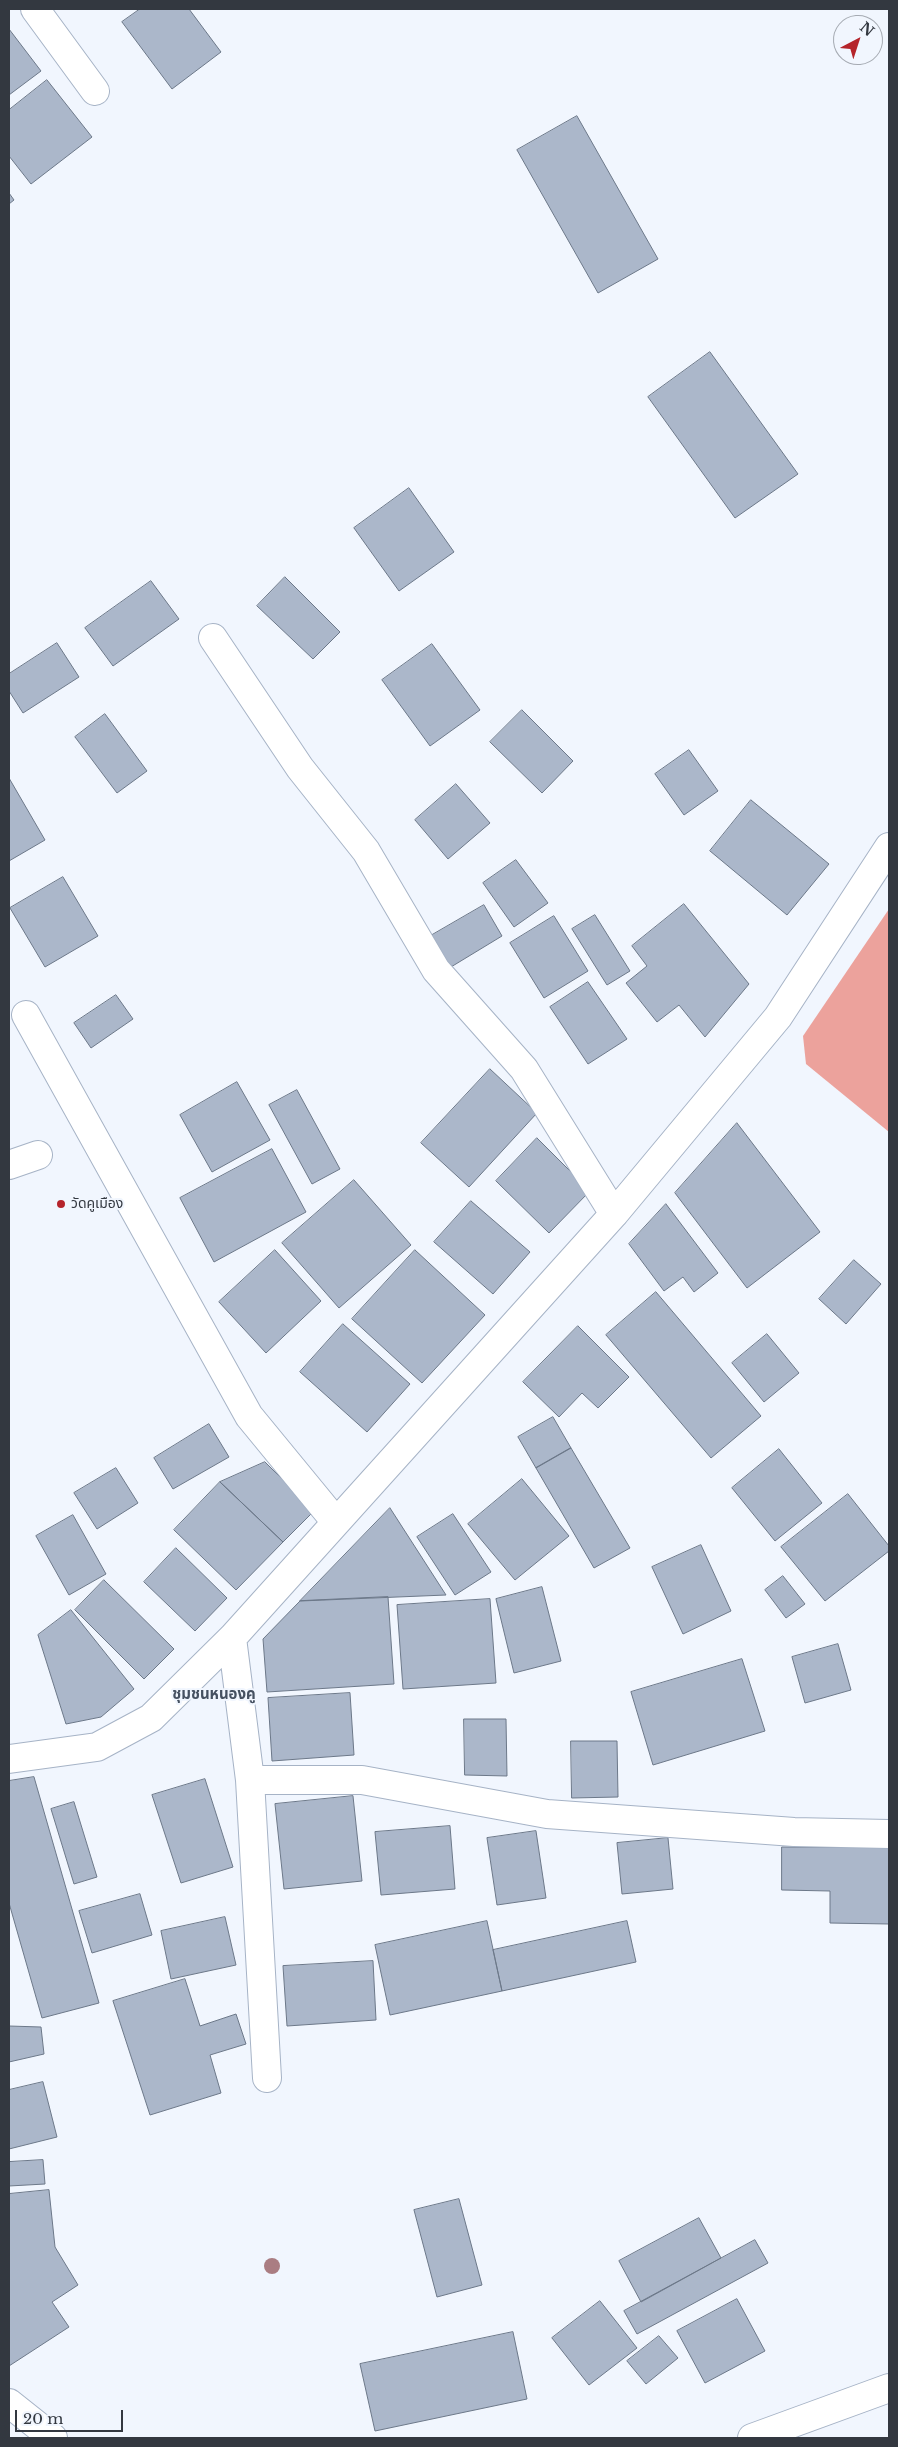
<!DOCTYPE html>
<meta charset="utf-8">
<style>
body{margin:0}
#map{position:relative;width:898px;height:2447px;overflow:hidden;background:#f1f6fe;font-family:"Libre Baskerville",serif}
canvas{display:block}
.frame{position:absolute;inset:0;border:10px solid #333840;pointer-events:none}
.north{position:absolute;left:833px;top:15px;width:50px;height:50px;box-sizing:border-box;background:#f1f6fe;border:1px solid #a5aab2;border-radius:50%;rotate:40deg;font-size:14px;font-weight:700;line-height:20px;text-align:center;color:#333840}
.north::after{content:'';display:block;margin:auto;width:18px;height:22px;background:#b5242b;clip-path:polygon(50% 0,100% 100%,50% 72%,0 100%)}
.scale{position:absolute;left:15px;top:2410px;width:108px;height:22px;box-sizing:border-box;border:2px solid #333840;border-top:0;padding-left:6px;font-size:15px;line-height:18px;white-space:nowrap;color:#333840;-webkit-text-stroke:4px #f1f6fe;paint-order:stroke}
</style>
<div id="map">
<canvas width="898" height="2447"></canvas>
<div class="frame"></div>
<div class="north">N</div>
<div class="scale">20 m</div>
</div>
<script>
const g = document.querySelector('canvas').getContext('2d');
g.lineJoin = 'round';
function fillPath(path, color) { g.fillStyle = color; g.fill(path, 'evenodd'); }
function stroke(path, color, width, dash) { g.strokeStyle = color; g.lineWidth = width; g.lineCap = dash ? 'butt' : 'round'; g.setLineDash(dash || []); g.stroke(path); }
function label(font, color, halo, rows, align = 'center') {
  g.font = font + ' "Libre Baskerville","Noto Sans Thai",serif'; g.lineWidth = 4; g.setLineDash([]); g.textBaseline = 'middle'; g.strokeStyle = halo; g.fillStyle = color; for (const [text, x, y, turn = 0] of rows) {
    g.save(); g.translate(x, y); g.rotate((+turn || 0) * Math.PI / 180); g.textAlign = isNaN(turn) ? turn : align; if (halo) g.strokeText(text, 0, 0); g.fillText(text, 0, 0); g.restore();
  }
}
fillPath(new Path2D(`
 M889,909v223l-83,-68 -3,-28z`), '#eca29c');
const building = new Path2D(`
 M140,9h49l32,43 -49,37 -50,-67z
 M9,29l32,42 -32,24z
 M47,80l45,57 -61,47 -22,-28v-46z
 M577,116l81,143 -60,34 -81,-143z
 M9,193l5,7 -5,4z
 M710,352l88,122 -63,44 -87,-121z
 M409,488l45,64 -55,39 -45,-63z
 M285,577l55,55 -27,27 -56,-53z
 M151,581l28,38 -66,47 -28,-38z
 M57,643l22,34 -56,36 -14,-22v-17z
 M432,644l48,66 -50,36 -48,-66z
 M522,710l51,51 -31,32 -52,-51z
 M105,714l42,57 -30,22 -42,-56z
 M689,750l29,41 -34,24 -29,-41z
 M9,778l36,62 -36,21z
 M456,784l34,39 -42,36 -33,-39z
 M751,800l78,64 -42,51 -77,-64z
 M516,860l32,43 -34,24 -31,-44z
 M63,877l35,59 -53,31 -35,-59z
 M684,904l65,80 -44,53 -26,-32 -22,17 -31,-39 21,-17 -15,-20z
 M484,905l18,31 -56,34 -19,-32z
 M595,915l35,56 -23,14 -35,-56z
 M554,916l34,55 -44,27 -34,-55z
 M588,982l39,57 -39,25 -38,-57z
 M116,995l17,24 -42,29 -17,-25z
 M490,1069l47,44 -68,74 -48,-44z
 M237,1082l33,58 -58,32 -32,-57z
 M297,1090l43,79 -28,15 -43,-79z
 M737,1123l83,109 -73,56 -72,-95z
 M537,1138l53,53 -41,42 -53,-52z
 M272,1149l34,63 -92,50 -34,-64z
 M354,1180l57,65 -72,63 -57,-65z
 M471,1201l59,51 -37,42 -59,-52z
 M666,1204l52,69 -24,19 -11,-15 -19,14 -35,-47z
 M275,1250l46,51 -55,52 -47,-51z
 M415,1250l70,65 -63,68 -70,-64z
 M854,1260l27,24 -35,40 -27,-25z
 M656,1292l105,124 -50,42 -105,-123z
 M343,1324l67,60 -43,48 -67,-60z
 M578,1326l51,51 -31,31 -16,-15 -23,24 -36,-35z
 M767,1334l32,39 -35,29 -32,-39z
 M553,1417l18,31 -35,20 -18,-31z
 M209,1424l20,33 -56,32 -19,-31z
 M571,1448l59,100 -36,20 -58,-100z
 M779,1449l43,54 -47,38 -43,-53z
 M265,1462l49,49 -31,31 -63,-60z
 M116,1468l22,35 -41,26 -23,-36z
 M522,1479l47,57 -54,44 -47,-56z
 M220,1482l63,60 -47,48 -62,-60z
 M848,1494l41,52v5l-64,50 -44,-54z
 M390,1508l56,87 -146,6z
 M453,1514l38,58 -36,23 -38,-58z
 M73,1515l33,59 -37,21 -33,-59z
 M701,1545l30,66 -48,23 -31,-67z
 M176,1548l51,50 -32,33 -51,-49z
 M783,1576l22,28 -19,14 -21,-28z
 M104,1580l70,69 -30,30 -69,-69z
 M542,1587l19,74 -47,12 -18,-74z
 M388,1597l6,87 -127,8 -4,-53 37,-38z
 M490,1599l6,84 -93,6 -6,-84z
 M71,1610l63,79 -33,28 -35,7 -28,-89z
 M838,1644l13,46 -46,13 -13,-46z
 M742,1659l23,72 -112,34 -22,-73z
 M350,1693l4,62 -82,6 -4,-63z
 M464,1719h42l1,57 -42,-1z
 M571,1741h46l1,56 -46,1z
 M34,1777l65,226 -57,15 -33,-115v-122z
 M205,1779l28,88 -52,16 -29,-88z
 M353,1796l9,85 -78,8 -9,-85z
 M74,1802l23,75 -23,7 -23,-75z
 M450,1826l5,63 -74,6 -6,-63z
 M536,1831l10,67 -49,7 -10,-67z
 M668,1838l5,51 -51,5 -5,-51z
 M782,1847h107v77l-59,-1v-32l-48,-1z
 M140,1894l12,41 -60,18 -13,-42z
 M225,1917l11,48 -65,14 -10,-48z
 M487,1921l15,70 -112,24 -15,-70z
 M627,1921l9,41 -134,29 -9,-41z
 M373,1961l3,59 -89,6 -4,-60z
 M185,1979l15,47 36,-12 10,30 -36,11 11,38 -71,22 -37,-114z
 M9,2026l32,1 3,27 -35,8z
 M43,2082l14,55 -48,12v-59z
 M43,2160l2,24 -36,2v-24z
 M49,2190l6,57 23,38 -26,17 17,25 -60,39v-172z
 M459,2199l23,86 -45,12 -23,-87z
 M699,2218l22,40 -80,44 -22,-41z
 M755,2240l13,23 -131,71 -13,-23z
 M737,2299l28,52 -60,32 -28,-52z
 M600,2301l37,47 -48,37 -37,-47z
 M513,2332l14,67 -152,32 -15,-67z
 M659,2336l19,22 -32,26 -19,-23z`);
fillPath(building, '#abb7ca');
stroke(building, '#6c7889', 1);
const minor = new Path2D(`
 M35,9l60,82
 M213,638l87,130 66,83 70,119 88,99 90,145
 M26,1015l223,401 87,106
 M9,1165l29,-10
 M232,1638l18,142 17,298
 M9,1759l88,-12 54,-29 81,-80 382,-424 164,-197 111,-170
 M250,1780h112l185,34 247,18 95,2
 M9,2403l44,35
 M752,2438l137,-50`);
stroke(minor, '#a6b3c6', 30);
stroke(minor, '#fff', 28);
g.fillStyle = '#aa7d82';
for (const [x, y] of [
 [272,2266]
]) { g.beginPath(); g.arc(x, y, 8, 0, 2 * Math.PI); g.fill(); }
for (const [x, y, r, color] of [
 [61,1204,5,"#b5242b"]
]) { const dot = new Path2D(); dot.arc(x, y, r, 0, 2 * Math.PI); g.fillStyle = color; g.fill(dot); stroke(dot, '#f1f6fe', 2); }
label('14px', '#333840', '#f1f6fe', [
 ["วัดคูเมือง",71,1204]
], 'left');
label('bold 15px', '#465161', '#f1f6fe', [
 ["ชุมชนหนองคู",214,1695]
]);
</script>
